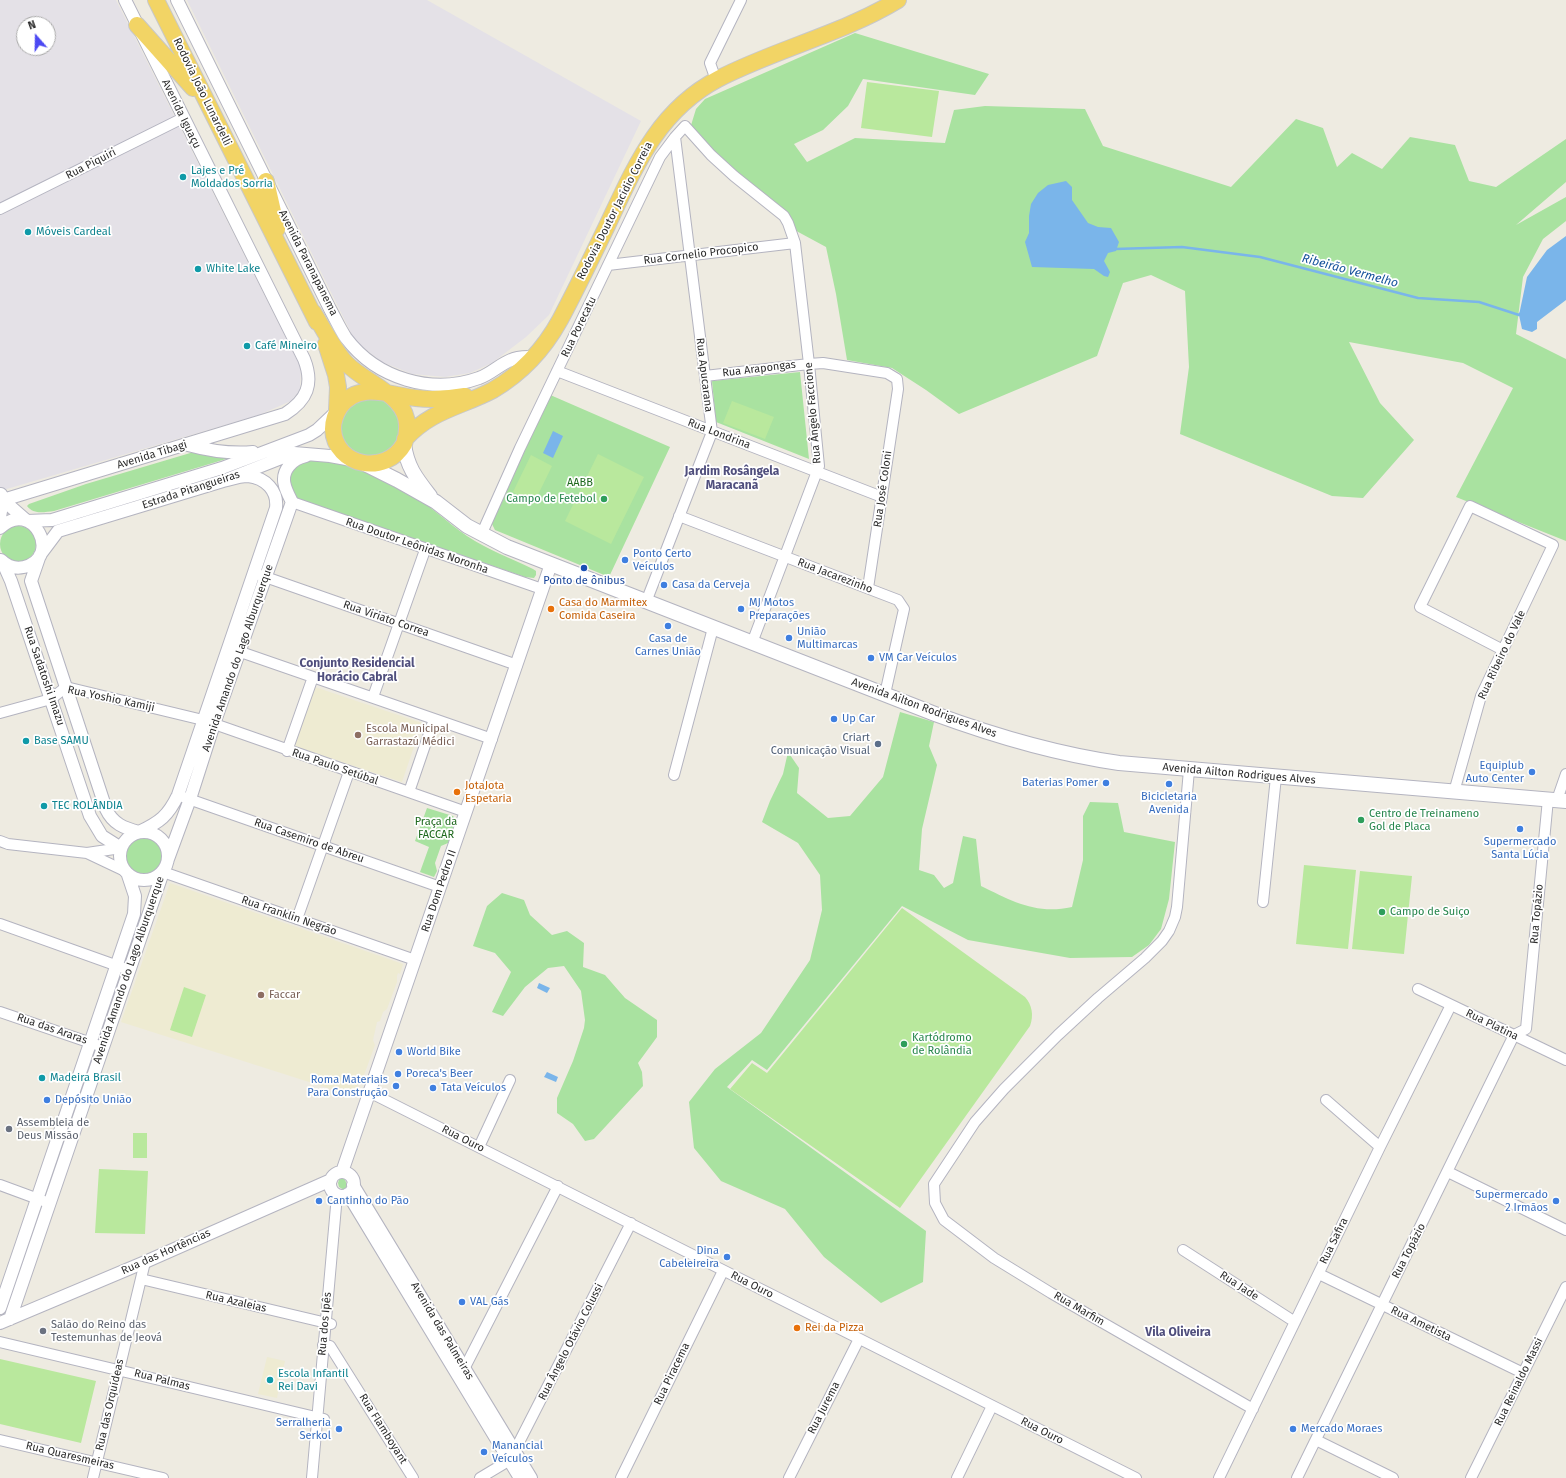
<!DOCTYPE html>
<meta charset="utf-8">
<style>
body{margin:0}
#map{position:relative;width:1566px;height:1478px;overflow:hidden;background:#eeebe1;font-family:"Fira Sans",sans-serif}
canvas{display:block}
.north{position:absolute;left:16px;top:16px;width:40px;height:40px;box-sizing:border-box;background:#fff;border:1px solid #ababab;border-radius:50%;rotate:340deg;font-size:11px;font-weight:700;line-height:16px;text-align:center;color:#2d2d2d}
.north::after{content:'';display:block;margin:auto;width:14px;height:18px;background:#4c49f3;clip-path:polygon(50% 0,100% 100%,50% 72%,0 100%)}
</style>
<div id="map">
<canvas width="1566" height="1478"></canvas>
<div class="north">N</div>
</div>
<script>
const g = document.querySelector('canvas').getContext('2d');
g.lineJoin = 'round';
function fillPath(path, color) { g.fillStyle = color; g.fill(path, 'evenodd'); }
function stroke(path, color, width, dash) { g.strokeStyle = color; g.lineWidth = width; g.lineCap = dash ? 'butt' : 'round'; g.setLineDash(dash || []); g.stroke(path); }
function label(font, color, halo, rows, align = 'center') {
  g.font = font + ' "Fira Sans",sans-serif'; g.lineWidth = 3.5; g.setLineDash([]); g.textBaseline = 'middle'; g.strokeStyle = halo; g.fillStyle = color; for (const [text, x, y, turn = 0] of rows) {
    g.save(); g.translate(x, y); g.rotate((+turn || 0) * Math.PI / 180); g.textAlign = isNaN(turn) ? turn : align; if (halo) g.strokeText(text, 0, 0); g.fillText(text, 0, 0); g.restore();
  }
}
fillPath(new Path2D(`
 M0,0h116l185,368 -1,22 -9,11 -32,14 -259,76zM24,24h24v24h-24z
 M187,0h240l214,121 -92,194 -23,22 -34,26 -22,10 -25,4 -33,-3 -30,-12 -27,-21z`), '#e4e1e7');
fillPath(new Path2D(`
 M315,687l107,36 -20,59 -108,-36z
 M170,883l233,81 -3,10 -2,-1 -1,3v6l-10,27 -4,3 -3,9 -3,1 -4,18 2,5 -12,33 -3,1 -2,7 1,2 -3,9 -235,-75z
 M267,1357l18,4 -8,37 -19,-4z`), '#eeebd2');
fillPath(new Path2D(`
 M855,33l134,41 -14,21 -112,-16 -15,27 -25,24 -29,14 13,18 48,-24 90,5 9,-33 31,-4 100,3 18,37 128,41 65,-68 27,9 14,39 15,-14 30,16 28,-32 45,8 14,36 27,6 70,-48v43l-50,43 50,-28v24l-23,18 -20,38 -7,57 50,25v182l-110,-44 57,-109 -50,-25 -114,-21 31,61 34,37 -51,58 -31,-2 -152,-62 9,-67 -4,-76 -34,-16 -28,8 -26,73 -138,58 -33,-24 -34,-22 -45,-8 -11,-66 -10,-47 -37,-20 -78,-65 -23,-27 8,-26 9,-10z
 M800,372l9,87 -93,-37 -4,-41z
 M548,394l122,53 -61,130 -114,-47 -3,-6 1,-8z
 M367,396l23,6 12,21 -7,23 -20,12 -24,-6 -12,-21 6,-23z
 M197,451l29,7v1l-172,52c-10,1 -20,4 -27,-5l2,-2 57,-20z
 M314,460c34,2 68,16 97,34 20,12 37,29 56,42 21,14 44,22 66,33l3,2v4l-2,3 -9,-1 -227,-78c-16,-21 -8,-35 16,-39z
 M0 544a18 18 0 1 1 36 0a18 18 0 1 1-36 0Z
 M900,712l34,10 -5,24 8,19 -15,64 -3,41 15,5 10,13 9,-5 10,-47 13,3 5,47c31,15 55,29 91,21l11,-47v-44l7,-14 28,1 6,29 51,10 -6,57 -8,30 -12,16 -17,12 -62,1 -102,-18 -66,-34 -135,164 -15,-10 -25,27 199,144 -3,51 -42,21 -57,-46 -39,-48 -64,-28 -27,-33 -5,-46 26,-33 46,-36 49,-73 12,-50 -2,-35 -22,-32 -36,-21 8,-21 13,-27 5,-22 11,16 -2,25 31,25 22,-2 33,-39z
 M427,808l26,8 3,4 -8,23 -7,3 -6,17 2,8 -3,6 -14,-5 9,-25 -14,-6z
 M126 856a18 18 0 1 1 36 0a18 18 0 1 1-36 0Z
 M502,893l22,7 6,15 22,20 15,-4 17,12 -1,24 22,8 20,23 32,22v17l-19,26 4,9 1,14 -49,53 -9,2 -12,-17 -16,-11v-15l16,-37 11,-33 1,-8 -4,-29 -17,-25 -16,2 -23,19 -22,29 -11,-4 19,-40 -16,-19 -22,-7 14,-40z
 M340,1177h3l3,5 1,6 -3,2 -5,-3 -1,-4z`), '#a9e2a0');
fillPath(new Path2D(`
 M867,82l72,9 -7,46 -71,-9z
 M732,401l42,16 -9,22 -42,-16z
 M598,454l46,23 -33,67 -46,-23z
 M531,455l21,11 -18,37 -21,-11z
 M1304,865l52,5 -8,79 -52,-5z
 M1360,871l52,5 -8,78 -52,-5z
 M902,908l123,89c7,8 9,18 5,29l-130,182 -170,-119 22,-26 15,10z
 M184,987l22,8 -14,42 -22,-7z
 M133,1133h14v25h-14z
 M99,1169l49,2 -3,63 -50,-1z
 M0,1359l96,22 -15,62 -81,-19z`), '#b9e89d');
fillPath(new Path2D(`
 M1066,181l6,6v13l16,23 10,4 13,1 8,14 -3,9 -8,2 -4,8 6,11 -2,5 -4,-1 -10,-7 -62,-2 -7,-25 4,-9v-17l2,-12 7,-11 10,-8z
 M1566,236v64l-29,22v7l-5,3 -10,-3 -3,-14 8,-38 20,-27z
 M553,431l10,5 -10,22 -10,-5z
 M539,983l11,5 -3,5 -10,-5z
 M547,1072l11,5 -2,5 -12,-5z`), '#7ab5ea');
stroke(new Path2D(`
 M1115,249l67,-2 78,10 158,41 61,4 40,13 2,-2`), '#7ab5ea', 2.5);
const minor = new Path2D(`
 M716,80l-6,-17 31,-63
 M0,209l183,-91
 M608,265l187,-22
 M557,371l325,126
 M705,376l104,-12 14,-1 64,10 10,6 1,10 -30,199
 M292,502l250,87
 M679,516l219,84 6,9 -19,85
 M482,533l38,-85 140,-291 15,-20 10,-11 26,29 23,21 50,40 4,7 7,20 14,121 10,102 -67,177
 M254,573l263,92
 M646,602l66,-170 -37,-295
 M232,649l260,90
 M373,697l52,-147
 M0,713l51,-14 15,-12 137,33 263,92
 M287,751l26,-74
 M1189,770l-12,137 -2,10 -6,14 -7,10 -17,17 -47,40 -40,37 -54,54 -29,33 -41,62 1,19 9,17 50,38 57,35 202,116
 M674,775l39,-147
 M409,792l25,-73
 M1454,792l27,-96 72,-151 -83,-39 -50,101 83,43
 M183,797l257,90
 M1557,800l9,-26
 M0,841l8,3 79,9 34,-5
 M87,853l38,18
 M163,872l252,88
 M1263,902l13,-125
 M297,919l52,-147
 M0,924l129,46
 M1418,989l148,71
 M0,1012l103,35
 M369,1092l767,386
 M1326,1100l54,47
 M479,1147l31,-67
 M1448,1172l118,58
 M0,1185l49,18
 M1183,1250l112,72
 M1319,1274l204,99
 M141,1279l190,45
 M0,1342l324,77
 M323,1345l7,1 83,132
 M462,1373l96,-187
 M0,1440l163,38
 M1316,1440l77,38
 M93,1478l52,-216
 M312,1478l25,-283
 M480,1478l30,-18 121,-237
 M621,1478l102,-207
 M789,1478l70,-139
 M957,1478l35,-72
 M1219,1478l161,-331 71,-142
 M1297,1478l217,-443 12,-6 22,-230
 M1471,1478l95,-191`);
const tertiary = new Path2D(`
 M177,0l153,309c5,9 10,20 16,29 31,41 86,57 133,40 12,-4 21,-14 32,-18 7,-4 16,-3 24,-3
 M188,445c22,6 42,9 65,7
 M223,481c8,-2 17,-5 25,-5 18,2 30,15 28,32l-98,287c-10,21 -18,27 -39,37 -15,-4 -26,-8 -33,-23l-75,-228 9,-26 18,-24 165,-50 71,-28 36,3 22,4
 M1,494l2,6 24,21 25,-1 170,-52 87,-33 8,-5 19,-18
 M3,500l282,-86c22,-14 29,-30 19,-55l-179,-359
 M0,517l3,-17
 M0,528c33,-31 63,30 24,39 -9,2 -17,-1 -23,-7
 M0,562l3,1 8,18 79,235 12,20 19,12
 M120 856a24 24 0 1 1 48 0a24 24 0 1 1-48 0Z
 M168,859l22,-60 24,-75 78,-222c-6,-12 -13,-24 -3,-36 5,-6 9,-8 17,-10
 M342,1172l209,-608
 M330 1184a12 12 0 1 1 24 0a12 12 0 1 1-24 0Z
 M353,1185l178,293
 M348,1194l172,284
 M0,1308l134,-394 1,-18 -7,-21
 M10,1319l153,-447
 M0,1323l145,-61 186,-82`);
const secondary = new Path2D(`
 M404,444c3,23 12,34 26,52
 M365,464l32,16 39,22 31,24 40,21 428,167c60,22 121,40 184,49l447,38`);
const trunk = new Path2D(`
 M156,0l161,322
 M137,25l56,63
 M266,181l11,48
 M313,312c10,16 21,38 33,51 20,21 64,33 61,66 0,5 -1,10 -3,15 -18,32 -69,23 -71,-15 0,-8 3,-16 7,-22 19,-27 51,-11 76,-9 17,2 32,1 49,-2
 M326,344l10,31 2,12 -1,23
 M405,439c26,-29 56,-32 88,-49 29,-17 51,-41 67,-70 16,-30 31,-61 46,-92 28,-59 51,-117 112,-149 58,-30 124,-45 180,-79`);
stroke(minor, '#b4b4c0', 12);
stroke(tertiary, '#b4b4c0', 14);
stroke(secondary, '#b4b4c0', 16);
stroke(trunk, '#c8c8c8', 18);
stroke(minor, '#fff', 10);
stroke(tertiary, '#fff', 12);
stroke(secondary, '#fff', 14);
stroke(trunk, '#f2d465', 16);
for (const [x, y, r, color] of [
 [183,177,4,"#0f9aa8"],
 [28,232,4,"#0f9aa8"],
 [198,269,4,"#0f9aa8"],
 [247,346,4,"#0f9aa8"],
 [604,499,4,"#2e9e5b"],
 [625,560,4,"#3f7fe0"],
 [584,568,4,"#1a4fb4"],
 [664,585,4,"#3f7fe0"],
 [551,609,4,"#e8710a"],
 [741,609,4,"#3f7fe0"],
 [668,626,4,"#3f7fe0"],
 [789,638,4,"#3f7fe0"],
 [871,658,4,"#3f7fe0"],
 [834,719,4,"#3f7fe0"],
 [358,735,4,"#8d6e63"],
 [26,741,4,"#0f9aa8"],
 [878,744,4,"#5c6f8a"],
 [1532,772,4,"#3f7fe0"],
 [1106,783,4,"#3f7fe0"],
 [1169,784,4,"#3f7fe0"],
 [457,792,4,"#e8710a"],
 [44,806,4,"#0f9aa8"],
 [1361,820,4,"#2e9e5b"],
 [1520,829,4,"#3f7fe0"],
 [1382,912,4,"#2e9e5b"],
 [261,995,4,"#8d6e63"],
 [904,1044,4,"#2e9e5b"],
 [399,1052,4,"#3f7fe0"],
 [398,1074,4,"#3f7fe0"],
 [42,1078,4,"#0f9aa8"],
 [396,1086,4,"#3f7fe0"],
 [433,1088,4,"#3f7fe0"],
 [47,1100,4,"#3f7fe0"],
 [9,1129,4,"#6b7280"],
 [319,1201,4,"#3f7fe0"],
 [1556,1201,4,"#3f7fe0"],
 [727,1257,4,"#3f7fe0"],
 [462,1302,4,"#3f7fe0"],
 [797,1328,4,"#e8710a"],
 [43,1331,4,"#6b7280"],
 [270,1380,4,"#0f9aa8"],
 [339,1429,4,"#3f7fe0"],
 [1293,1429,4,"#3f7fe0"],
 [484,1452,4,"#3f7fe0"]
]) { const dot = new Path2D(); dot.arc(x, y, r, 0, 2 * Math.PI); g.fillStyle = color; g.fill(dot); stroke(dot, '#fff', 1.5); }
label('11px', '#2d2d2d', '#fff', [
 ["Rodovia João Lunardelli",202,92,64],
 ["Avenida Iguaçu",181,114,64],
 ["Rua Piquiri",91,164,-27],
 ["Rodovia Doutor Jacídio Correia",615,211,-63],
 ["Rua Cornelio Procopico",701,254,-7],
 ["Avenida Paranapanema",308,263,63],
 ["Rua Porecatu",579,327,-64],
 ["Rua Arapongas",759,369,-7],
 ["Rua Apucarana",704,375,83],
 ["Rua Ângelo Faccione",813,413,-95],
 ["Rua Londrina",719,434,21],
 ["Avenida Tibagi",152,455,-17],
 ["Rua José Coloni",883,489,-82],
 ["Estrada Pitangueiras",191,490,-18],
 ["Rua Doutor Leônidas Noronha",417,546,19],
 ["Rua Jacarezinho",835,576,21],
 ["Rua Viriato Correa",386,619,19],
 ["Rua Ribeiro do Vale",1502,655,-65],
 ["Avenida Amando do Lago Alburquerque",238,658,-71],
 ["Rua Sadatoshi Imazu",44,676,71],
 ["Rua Yoshio Kamiji",111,699,12],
 ["Avenida Ailton Rodrigues Alves",924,708,20],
 ["Rua Paulo Setúbal",335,767,19],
 ["Avenida Ailton Rodrigues Alves",1239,774,5],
 ["Rua Casemiro de Abreu",309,841,19],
 ["Rua Dom Pedro II",439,891,-71],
 ["Rua Topázio",1537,914,-85],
 ["Rua Franklin Negrão",289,916,19],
 ["Avenida Amando do Lago Alburquerque",129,970,-71],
 ["Rua Platina",1492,1025,26],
 ["Rua das Araras",52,1029,19],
 ["Rua Ouro",463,1139,27],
 ["Rua Safira",1334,1241,-64],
 ["Rua Topázio",1409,1251,-63],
 ["Rua das Hortências",166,1252,-24],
 ["Rua Ouro",752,1285,27],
 ["Rua Jade",1239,1286,33],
 ["Rua Azaleias",236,1302,13],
 ["Rua Marfim",1079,1309,30],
 ["Rua dos Ipês",325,1324,-85],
 ["Rua Ametista",1421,1324,26],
 ["Avenida das Palmeiras",442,1331,59],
 ["Rua Ângelo Otávio Colussi",571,1342,-63],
 ["Rua Piracema",672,1374,-64],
 ["Rua Palmas",162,1380,14],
 ["Rua Reinaldo Massi",1519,1382,-64],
 ["Rua das Orquídeas",110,1405,-77],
 ["Rua Jurema",824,1408,-63],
 ["Rua Flamboyant",383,1429,58],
 ["Rua Ouro",1042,1431,27],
 ["Rua Quaresmeiras",70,1456,13]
]);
label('11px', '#0d838f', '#fff', [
 ["Lajes e Pré",191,171],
 ["Moldados Sorria",191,184],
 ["Móveis Cardeal",36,232],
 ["White Lake",206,269],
 ["Café Mineiro",255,346],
 ["Base SAMU",34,741],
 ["TEC ROLÂNDIA",52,806],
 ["Madeira Brasil",50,1078],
 ["Escola Infantil",278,1374],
 ["Rei Davi",278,1387]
], 'left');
label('11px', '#1f691e', '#fff', [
 ["AABB",580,483],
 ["Praça da",436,822],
 ["FACCAR",436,835]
]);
label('11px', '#27864d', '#fff', [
 ["Campo de Fetebol",596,499,"right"],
 ["Centro de Treinameno",1369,814],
 ["Gol de Placa",1369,827],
 ["Campo de Suiço",1390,912],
 ["Kartódromo",912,1038],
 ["de Rolândia",912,1051]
], 'left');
label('11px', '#366cbe', '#fff', [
 ["Ponto Certo",633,554],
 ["Veículos",633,567],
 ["Casa da Cerveja",672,585],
 ["MJ Motos",749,603],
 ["Preparações",749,616],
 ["União",797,632],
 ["Multimarcas",797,645],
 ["Casa de",668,639,"center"],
 ["Carnes União",668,652,"center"],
 ["VM Car Veículos",879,658],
 ["Up Car",842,719],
 ["Equiplub",1524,766,"right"],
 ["Auto Center",1524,779,"right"],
 ["Baterias Pomer",1098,783,"right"],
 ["Bicicletaria",1169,797,"center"],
 ["Avenida",1169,810,"center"],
 ["Supermercado",1520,842,"center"],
 ["Santa Lúcia",1520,855,"center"],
 ["World Bike",407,1052],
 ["Poreca's Beer",406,1074],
 ["Roma Materiais",388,1080,"right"],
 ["Para Construção",388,1093,"right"],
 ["Tata Veículos",441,1088],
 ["Depósito União",55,1100],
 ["Supermercado",1548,1195,"right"],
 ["2 Irmãos",1548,1208,"right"],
 ["Cantinho do Pão",327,1201],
 ["Dina",719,1251,"right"],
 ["Cabeleireira",719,1264,"right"],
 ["VAL Gás",470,1302],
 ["Serralheria",331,1423,"right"],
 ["Serkol",331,1436,"right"],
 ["Mercado Moraes",1301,1429],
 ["Manancial",492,1446],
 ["Veículos",492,1459]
], 'left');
label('11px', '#164399', '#fff', [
 ["Ponto de ônibus",584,581]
]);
label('11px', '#c56008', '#fff', [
 ["Casa do Marmitex",559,603],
 ["Comida Caseira",559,616],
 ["JotaJota",465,786],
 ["Espetaria",465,799],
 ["Rei da Pizza",805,1328]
], 'left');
label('11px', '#785e54', '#fff', [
 ["Escola Municipal",366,729],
 ["Garrastazú Médici",366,742],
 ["Faccar",269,995]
], 'left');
label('11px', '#4e5e75', '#fff', [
 ["Criart",870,738],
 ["Comunicação Visual",870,751]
], 'right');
label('11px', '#5b616d', '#fff', [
 ["Assembleia de",17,1123],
 ["Deus Missão",17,1136],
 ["Salão do Reino das",51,1325],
 ["Testemunhas de Jeová",51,1338]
], 'left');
label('italic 12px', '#14519b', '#fff', [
 ["Ribeirão Vermelho",1350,271,15]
]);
label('bold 12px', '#504f7d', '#fff', [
 ["Jardim Rosângela",732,472],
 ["Maracanã",732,486],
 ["Conjunto Residencial",357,664],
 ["Horácio Cabral",357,678],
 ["Vila Oliveira",1178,1333]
]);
</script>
